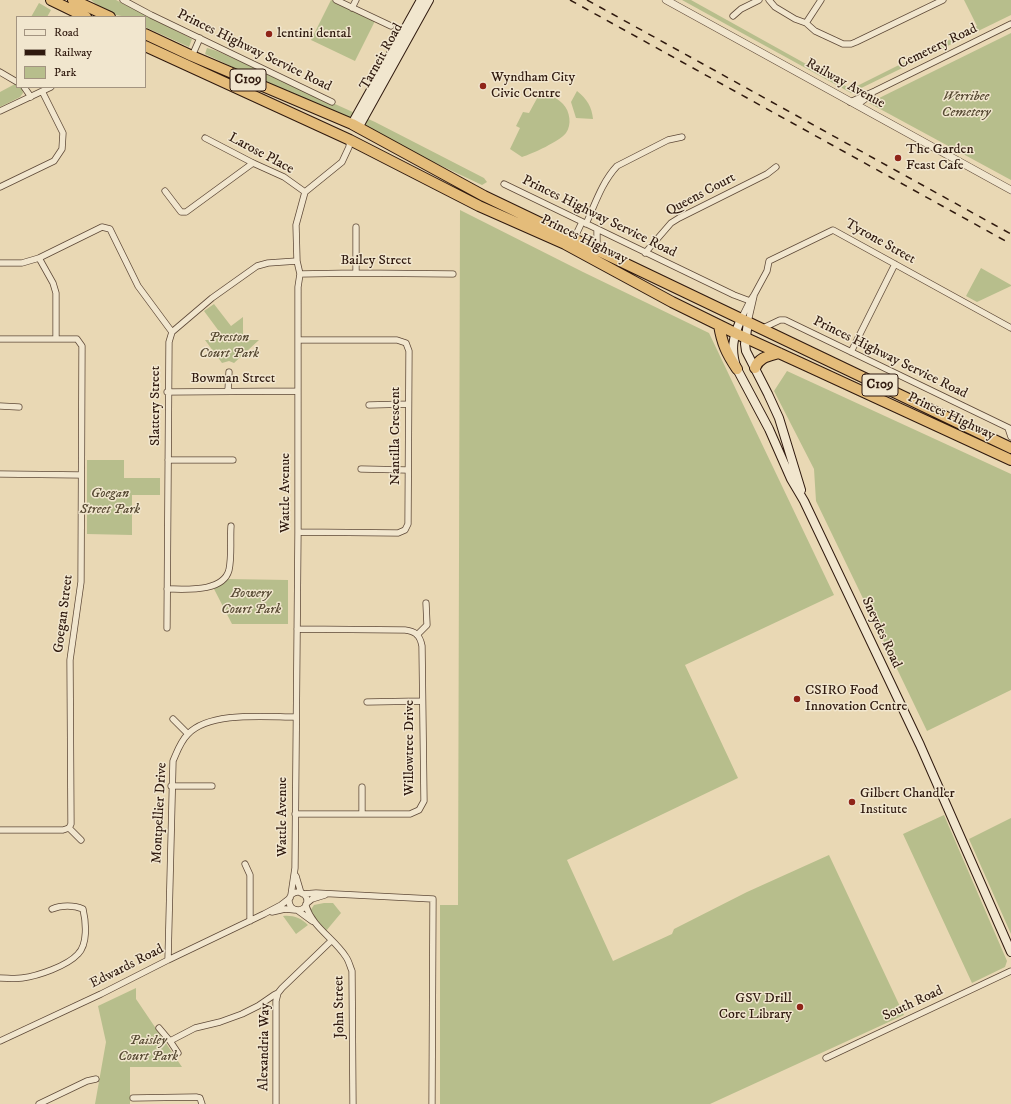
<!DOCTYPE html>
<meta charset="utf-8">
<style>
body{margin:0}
#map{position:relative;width:1011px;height:1104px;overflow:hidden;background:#e9d8b4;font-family:"IM FELL DW Pica",serif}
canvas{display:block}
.legend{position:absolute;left:16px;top:16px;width:130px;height:72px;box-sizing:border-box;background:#f1e6ce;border:1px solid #a39481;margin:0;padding:5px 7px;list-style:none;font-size:12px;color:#2f190e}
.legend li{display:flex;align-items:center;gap:8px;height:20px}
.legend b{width:20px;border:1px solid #a39481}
</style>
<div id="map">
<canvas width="1011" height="1104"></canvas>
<ul class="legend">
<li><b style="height:5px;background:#f1e6ce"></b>Road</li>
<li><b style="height:5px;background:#2f190e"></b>Railway</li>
<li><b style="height:11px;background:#b7be8c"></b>Park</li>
</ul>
</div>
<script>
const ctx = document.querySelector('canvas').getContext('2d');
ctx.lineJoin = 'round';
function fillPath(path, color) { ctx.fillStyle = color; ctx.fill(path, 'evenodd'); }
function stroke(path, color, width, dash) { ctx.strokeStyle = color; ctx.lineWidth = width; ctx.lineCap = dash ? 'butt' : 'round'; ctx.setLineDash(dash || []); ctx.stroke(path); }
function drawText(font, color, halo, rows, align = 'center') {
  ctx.font = font + ' "IM FELL DW Pica",serif'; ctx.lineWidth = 3; ctx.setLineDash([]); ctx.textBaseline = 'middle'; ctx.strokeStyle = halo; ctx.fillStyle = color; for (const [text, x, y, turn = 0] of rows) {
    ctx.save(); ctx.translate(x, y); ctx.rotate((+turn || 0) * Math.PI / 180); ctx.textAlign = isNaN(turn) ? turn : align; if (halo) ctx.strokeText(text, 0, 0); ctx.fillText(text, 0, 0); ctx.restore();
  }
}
const green = new Path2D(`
 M91,0H116L192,39L189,47L145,27V17C119,17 111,17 91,0Z
 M331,0L375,21L355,61L311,40Z
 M682,0H691L851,89L977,26L964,0H1011V15L851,93Z
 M39,3L51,10L47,17H31Z
 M1011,33V180L869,103Z
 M207,48L217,51L375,122L484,178L487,182L482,185L205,54Z
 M15,84L17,85V87L22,88L23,93L20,97L0,107V92Z
 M541,91C548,95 558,98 563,104C570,111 572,125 566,133C560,141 532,154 522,157L510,149L520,128L516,126L523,112L529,113Z
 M577,91C587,99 592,107 593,119L576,118L571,102Z
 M460,210L583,272L709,333L834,595L685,665L738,778L567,860L613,961L672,934L674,929L747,892L829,855L904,1015L710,1104H440V905H458Z
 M981,268L1011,285V286L977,302L966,296Z
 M214,304L231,326L243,317V340H259L234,363L229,361L222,363L205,340H213L221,334L204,311Z
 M787,371L1011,474V690L927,731L816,501L814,469L774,391Z
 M87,460H124V478H160V495H132V535L87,534Z
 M227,579L288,580V624H232L214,589Z
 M944,815L1007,961L1005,967L972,983L903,834Z
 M1011,818V934L969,839Z
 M324,903H333L341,913L326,931L313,917L310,911L314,905Z
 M283,916C293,915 301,918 308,925L296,934Z
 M136,988V999L182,1067H130V1104H95L106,1042L98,1006Z`);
const minor = new Path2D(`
 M123,0L151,15L332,102
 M336,0L391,26
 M769,0L775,7L795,19L806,23L815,31L843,44H851L856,42L943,0
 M352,8L356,0
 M733,16L741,9L759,0
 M806,23L821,0
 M192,56L200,38
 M0,72L17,82
 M24,87L31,97
 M850,102L875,91L1011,24
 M857,105L872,94
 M0,111L51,87
 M205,138L253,163L284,177L305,192
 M504,184L734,295L750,301
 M0,187L54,161L62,149L63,133L42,91
 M165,191L181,212H186L253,163
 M586,224C595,204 602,182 617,166L668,140L682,137
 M356,227V273
 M597,229V250
 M574,239L582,222
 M645,253L671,223L679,218L767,174L776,167
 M39,258L53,283L56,293V339
 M0,263H22L39,258L102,227L110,229L138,286L172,332
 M300,274L356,273L453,274
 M741,319L750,301L754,295L767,271L769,261L833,230L1011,328
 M748,322L754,296
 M761,329L780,320H785L1011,429
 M0,339H77L82,346L81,582L70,660L71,824L69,828L63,830H0
 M851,352L895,264
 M228,391L229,372
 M167,392L298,391
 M369,405L408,404
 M0,406L19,407
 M1008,428L1011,437
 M168,460H233
 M361,469L407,470
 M0,474L81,475
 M298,532L398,533L405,530L408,524L409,351L406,343L397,340H298
 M167,589C184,589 223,593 229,570C232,556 230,540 231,526
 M167,628L169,342L172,332L212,298L257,266L268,263L297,261
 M417,635L427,625L426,603
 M367,702L422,701
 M173,719L188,734
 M171,786H212
 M362,787V813
 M295,814H410L419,810L424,801L422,646C420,635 415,631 405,630L297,629
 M69,828L81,840
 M245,864L250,875V921
 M296,876L301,893
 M289 901a9 9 0 1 1 18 0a9 9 0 1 1-18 0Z
 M303,894L316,893L433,899L432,1104
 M291,895L295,868L298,532V287L300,274L297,261L296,225L305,192L342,162L349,147L350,140
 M306,904L312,899L325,895
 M306,906C313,928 334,938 346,957C349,961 350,967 352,971L353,1104
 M297,910L312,921
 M272,912L285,909L295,910
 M168,960L173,761C177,752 180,742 188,734C210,711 266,717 296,717
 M0,978C7,978 15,979 22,978C38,976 67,966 78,954C88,944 86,922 83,909C74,905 61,905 52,909
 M159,1028L170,1041L178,1053
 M0,1041L101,994L168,960L264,914L281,905L290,898
 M170,1041L195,1028L220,1022L242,1014L258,1006L274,995L278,993
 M826,1058L1011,971
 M133,1098L196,1097L200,1098L202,1104
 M39,1104L87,1081L96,1079
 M276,1104V1001L278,993L282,988L331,941`);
const tertiary = new Path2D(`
 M666,0L1011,190`);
const secondary = new Path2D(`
 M352,124L421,0
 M358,128L429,0
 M741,319C733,337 730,350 737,369L769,429L791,479L804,501L920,745L1011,952
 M748,322L745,344L746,351L768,394L779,418L801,490`);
const trunk = new Path2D(`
 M51,0L86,17
 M73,0L110,17
 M145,34L192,56L352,124L484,196L1011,448
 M145,46L350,140L479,206L565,244L672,302L735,333L805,365L1011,460
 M719,325C722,344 727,354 737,369
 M755,368C759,357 769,356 779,353`);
const rail = new Path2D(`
 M570,0L1011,244
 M587,0L1011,234`);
const markers = [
 [269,34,4,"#8f2418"],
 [483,86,4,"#8f2418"],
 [898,158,4,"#8f2418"],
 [797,699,4,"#8f2418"],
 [852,802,4,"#8f2418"],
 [800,1007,4,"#8f2418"]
];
const shields = [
 [248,80,36],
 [880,385,36]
];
const shieldNames = [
 ["C109",248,80],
 ["C109",880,385]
];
const poiNames = [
 ["lentini dental",277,34],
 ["Wyndham City",491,78],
 ["Civic Centre",491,94],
 ["The Garden",906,150],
 ["Feast Cafe",906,166],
 ["CSIRO Foođ",805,691],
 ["Innovation Centre",805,707],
 ["Gilbert Chandler",860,794],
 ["Institute",860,810],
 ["GSV Drill",792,999,"right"],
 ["Core Library",792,1015,"right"]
];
const streetNames = [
 ["Cemetery Road",938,47,-26],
 ["Princes Highway Service Road",254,51,26],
 ["Tarneit Road",382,57,-61],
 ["Railway Avenue",845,84,29],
 ["Larose Place",261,154,28],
 ["Queens Court",701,195,-28],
 ["Princes Highway Service Road",599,217,26],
 ["Princes Highway",584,240,26],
 ["Tyrone Street",880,242,29],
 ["Bailey Street",376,261],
 ["Princes Highway Service Road",890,358,26],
 ["Bowman Street",233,379],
 ["Slattery Street",156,406,-90],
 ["Princes Highway",951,417,25],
 ["Nantilla Crescent",396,436,-90],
 ["Wattle Avenue",286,493,-90],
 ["Goegan Street",64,614,-83],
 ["Sneydes Road",881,633,65],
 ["Willowtree Drive",410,748,-90],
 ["Montpellier Drive",160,813,-87],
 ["Wattle Avenue",283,817,-90],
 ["Edwards Road",127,967,-27],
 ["South Road",913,1004,-25],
 ["John Street",340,1007,-91],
 ["Alexandria Way",265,1047,-89]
];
const parkNames = [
 ["Werribee",966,97],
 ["Cemetery",966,113],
 ["Preston",229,338],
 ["Court Park",229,354],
 ["Goegan",110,494],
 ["Street Park",110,510],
 ["Bowery",251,594],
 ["Court Park",251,610],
 ["Paisley",148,1041],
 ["Court Park",148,1057]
];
fillPath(green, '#b7be8c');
stroke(minor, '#5e4938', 7);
stroke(tertiary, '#5e4938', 8);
stroke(secondary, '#2f190e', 10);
stroke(trunk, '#2f190e', 12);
stroke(minor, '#f1e6ce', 5.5);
stroke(tertiary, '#f1e6ce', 7);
stroke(secondary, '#f1e6ce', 8);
stroke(trunk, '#e4bc7a', 10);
stroke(rail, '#2f190e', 1.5, [7, 7]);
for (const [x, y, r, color] of markers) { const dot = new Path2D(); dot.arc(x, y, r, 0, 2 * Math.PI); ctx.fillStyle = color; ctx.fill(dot); stroke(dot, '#f1e6ce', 1.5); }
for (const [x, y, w] of shields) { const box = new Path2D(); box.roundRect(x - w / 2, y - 11, w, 22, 3); ctx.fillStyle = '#f1e6ce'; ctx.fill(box); stroke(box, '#2f190e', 1); }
drawText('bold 13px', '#2f190e', null, shieldNames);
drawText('14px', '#2f190e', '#f1e6ce', poiNames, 'left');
drawText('14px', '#2f190e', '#f1e6ce', streetNames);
drawText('italic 14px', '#584b34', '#f1e6ce', parkNames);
</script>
